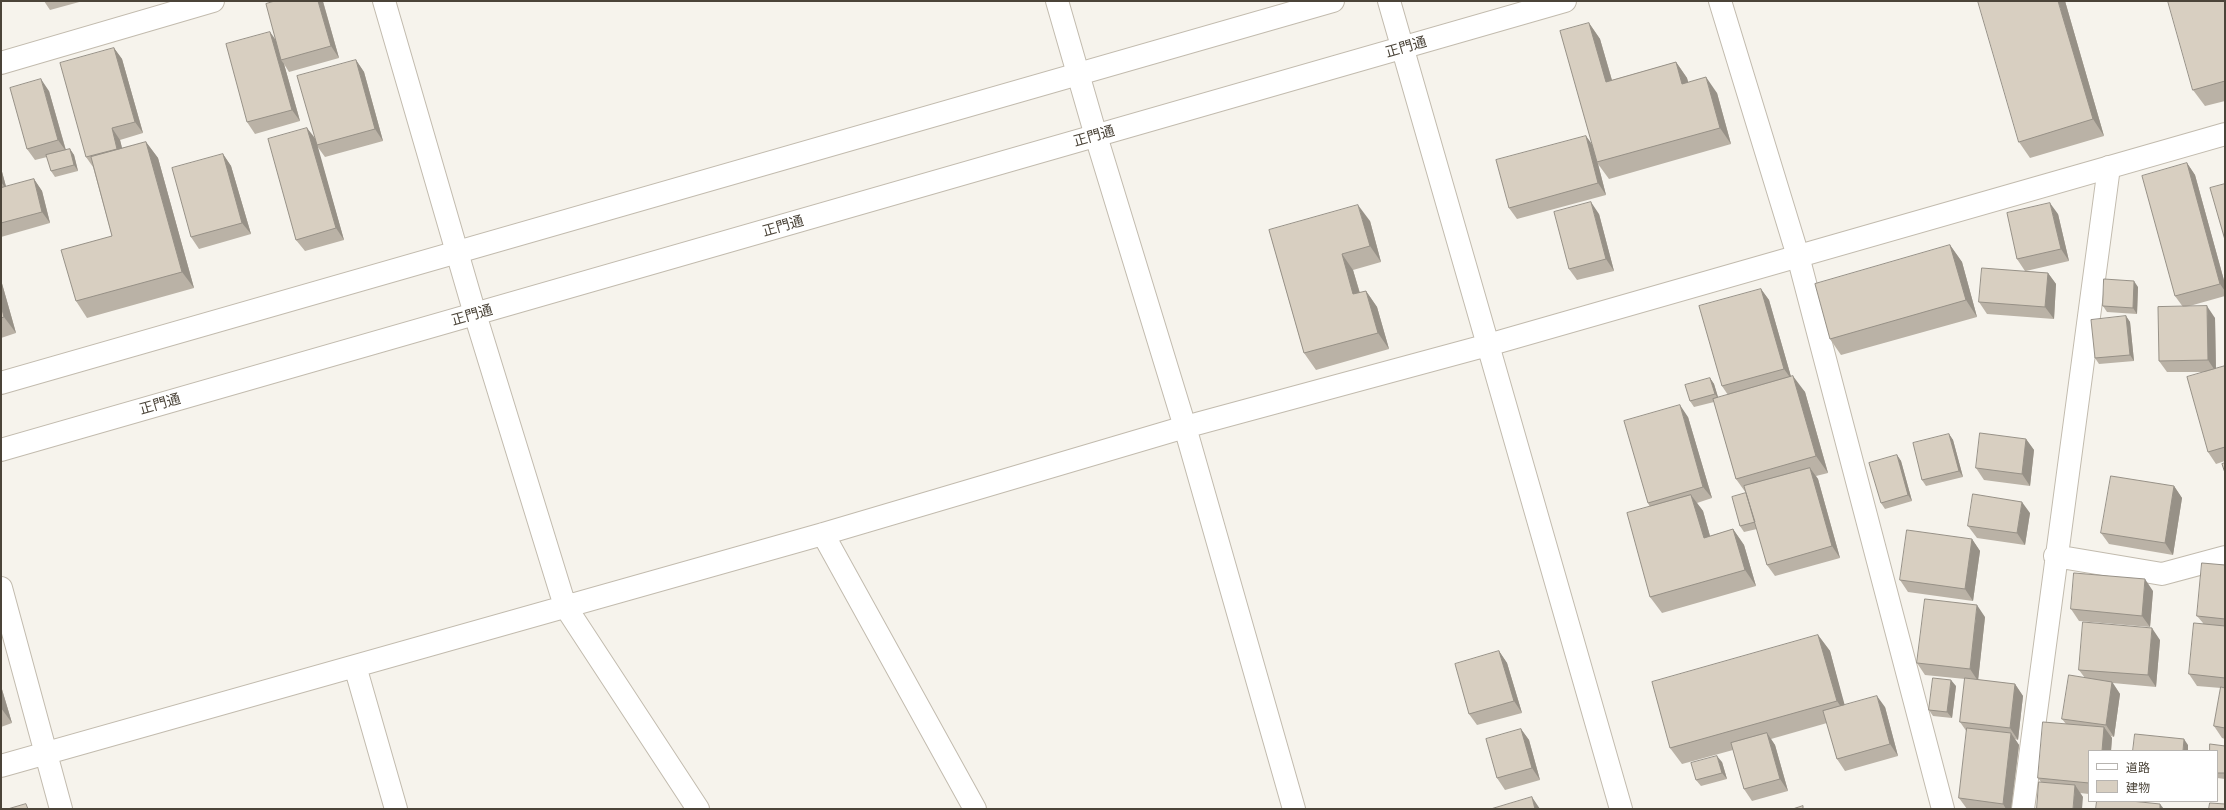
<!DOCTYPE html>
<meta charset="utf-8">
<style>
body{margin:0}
#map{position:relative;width:2226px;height:810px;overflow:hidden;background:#f6f3ec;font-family:Lato,"Noto Sans JP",sans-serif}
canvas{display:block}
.frame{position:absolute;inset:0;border:2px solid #4b4439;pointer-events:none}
.legend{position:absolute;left:2088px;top:750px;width:130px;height:52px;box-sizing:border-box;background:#fff;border:1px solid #b7b4b0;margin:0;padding:5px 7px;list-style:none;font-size:12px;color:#4b4439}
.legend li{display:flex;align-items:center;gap:8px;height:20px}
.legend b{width:20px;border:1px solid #b7b4b0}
</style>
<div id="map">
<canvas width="2226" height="810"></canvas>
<div class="frame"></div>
<ul class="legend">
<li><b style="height:5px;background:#fff"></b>道路</li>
<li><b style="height:11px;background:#d8cfc1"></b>建物</li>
</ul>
</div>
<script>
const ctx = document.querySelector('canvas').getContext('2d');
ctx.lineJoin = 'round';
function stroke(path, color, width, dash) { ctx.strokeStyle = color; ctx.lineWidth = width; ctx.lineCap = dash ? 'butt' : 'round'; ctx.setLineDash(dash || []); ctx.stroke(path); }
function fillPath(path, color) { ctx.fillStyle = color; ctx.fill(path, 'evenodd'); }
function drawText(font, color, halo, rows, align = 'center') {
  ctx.font = font + ' Lato,"Noto Sans JP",sans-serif'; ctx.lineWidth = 4; ctx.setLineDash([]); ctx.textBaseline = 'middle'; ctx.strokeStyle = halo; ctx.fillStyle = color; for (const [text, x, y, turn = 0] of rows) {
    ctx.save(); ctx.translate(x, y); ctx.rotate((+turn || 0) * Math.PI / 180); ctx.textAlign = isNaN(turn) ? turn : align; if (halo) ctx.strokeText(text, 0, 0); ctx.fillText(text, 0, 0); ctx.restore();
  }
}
const minor = new Path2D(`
 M384,1L475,314L565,606L698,809
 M1057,1L1096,136L1185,427L1294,809
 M1720,1L1798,256L1943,809
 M1,63L213,1
 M823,534L975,809
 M2055,556L2162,574L2225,557
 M1,588L61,809
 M355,666L396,809
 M1,766L823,534L1185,427L1488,345L1621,809
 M2023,809L2109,167`);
const tertiary = new Path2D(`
 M1389,1L1488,345L2225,134
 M1,383L1333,1
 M1,450L1565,1`);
const wall = new Path2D(`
 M44,1H83L50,10Z
 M275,1H323L339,58L289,72L284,64L300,121L255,134L247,122L270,32L276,40Z
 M2065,1L2104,136L2030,158L2019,142Z
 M2225,1V101L2205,106L2193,90Z
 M1589,23L1600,39L1612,80L1676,62L1687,78L1688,82L1717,93L1731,144L1609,179L1598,164L1606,195L1517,219L1509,208L1586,136L1592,145Z
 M114,48L122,59L143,133L120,140L122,148L146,142L158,158L194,288L87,318L76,301L112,236L93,167L86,157Z
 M356,60L364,72L383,141L325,157L317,146L344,240L305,251L296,240L307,128L315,138Z
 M49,91L66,150L70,149L74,155L78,171L55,177L51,171L47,157L35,160L27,149Z
 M223,154L231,166L251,234L199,249L191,237Z
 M2187,163L2195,175L2225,284V296L2186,307L2215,318L2216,369L2225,366V461L2216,464L2208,452L2205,372H2167L2159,361L2183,307L2175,296Z
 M1,168L6,187L34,179L42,191L50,223L1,237Z
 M1599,214L1614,271L1577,280L1569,269Z
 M2058,214L2069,261L2026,271L2048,273L2056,284L2054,319L1987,314L1979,302L2025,271L2017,259Z
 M1370,221L1381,262L1353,270L1360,293L1366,291L1377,307L1389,349L1316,370L1304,353L1269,230Z
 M1950,245L1962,262L1977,317L1841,355L1830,339Z
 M1,280L16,333L1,338Z
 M2138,287L2137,314L2107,312L2103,306Z
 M1761,289L1769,300L1791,377L1805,392L1828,473L1816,476L1818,479L1840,558L1775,576L1767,565L1757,529L1744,532L1740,526L1746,493L1736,479L1714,402L1694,407L1690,401L1710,378L1714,384L1718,398L1728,395L1722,386Z
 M2126,316L2130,322L2134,361L2099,364L2095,358Z
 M1688,417L1712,498L1697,503L1703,511L1710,536L1733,529L1744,545L1756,586L1662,613L1650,597V507L1648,503Z
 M1949,434L1953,440L1963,477L1926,486L1922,480Z
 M2026,439L2034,450L2030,486L1984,480L1976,468Z
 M1897,455L1901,461L1912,501L1885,509L1881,503Z
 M2174,486L2182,498L2173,555L2109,544L2101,533Z
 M2030,513L2025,545L1977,538L1968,526Z
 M1972,539L1980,551L1973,601L1908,592L1900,580Z
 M2225,565V739L2222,738L2214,726L2221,688L2197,686L2189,674L2203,623L2197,616Z
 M2153,591L2150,627L2079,621L2071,609Z
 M1985,617L1978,680L2015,684L2023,696L2018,740L2015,739L2019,745L2011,809H1967L1959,798L1967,732L1960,722L1965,679L1925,675L1917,663Z
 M1818,635L1830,651L1844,705L1885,707L1898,756L1845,771L1837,759L1827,723L1771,739L1775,745L1788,791L1752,801L1744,789L1733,750L1682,764L1670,748Z
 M2160,640L2156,687L2113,683L2120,694L2114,737L2111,736L2112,738L2111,751H2089V794L2080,793L2083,797L2041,782L2038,778L2066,724L2062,719L2085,678L2079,670Z
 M1499,651L1507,663L1522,713L1477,725L1469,714Z
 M1,686L12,723L1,727Z
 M1956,686L1952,718L1933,716L1929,710Z
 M1521,729L1529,740L1540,780L1505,790L1497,778Z
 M2225,746V779L2217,778V751Z
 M1722,762L1727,779L1701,786L1696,780Z`);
const shadedWall = new Path2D(`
 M318,1L323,2L339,58L331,46Z
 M2058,1H2065L2104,136L2093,119Z
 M1589,23L1600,39L1617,98L1606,82Z
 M270,32L278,44L281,60L284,64L300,121L292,110Z
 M114,48L122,59L143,133L135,122Z
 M356,60L364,72L383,141L375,129Z
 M1676,62L1687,78L1693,100L1682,84Z
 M1706,77L1717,93L1731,144L1720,128Z
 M41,79L49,91L66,151L58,140Z
 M112,128L120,140L125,160L117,149Z
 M307,128L316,140L344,240L336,228Z
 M1586,136L1594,147L1597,162L1598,164L1606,195L1598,183Z
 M146,142L158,158L194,288L182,272Z
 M70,149L74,155L78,171L74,165Z
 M223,154L231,166L251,234L242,223Z
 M2187,163L2195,175L2225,284V291L2220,284Z
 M1,168L7,190L1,182Z
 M34,179L42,191L50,223L42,212Z
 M1591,202L1599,214L1614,271L1606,259Z
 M2050,203L2058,214L2069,261L2061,249Z
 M1358,205L1370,221L1381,262L1370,246Z
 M1950,245L1962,262L1977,317L1966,300Z
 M1342,254L1353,270L1365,311L1353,294Z
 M2048,273L2056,284L2054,319L2045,307Z
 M1,280L16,333L4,317L1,305Z
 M2134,281L2138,287L2137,314L2133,308Z
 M1761,289L1769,300L1792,380L1784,369Z
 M1366,291L1377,307L1389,349L1378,333Z
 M2207,306L2215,318L2216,372L2208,360Z
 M2126,316L2130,322L2134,361L2130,355Z
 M1793,376L1805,392L1828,473L1816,456Z
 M1710,378L1714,384L1719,400L1715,394Z
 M1680,405L1688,417L1712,498L1703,487Z
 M1949,434L1953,440L1963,477L1959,471Z
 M2026,439L2034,450L2030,486L2022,474Z
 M1897,455L1901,461L1912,501L1908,495Z
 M1810,468L1818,479L1840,558L1832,546Z
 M2174,486L2182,498L2173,555L2165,543Z
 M1691,495L1703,511L1715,554L1704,538Z
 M2022,502L2030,513L2025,545L2017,533Z
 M1733,529L1744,545L1756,586L1745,570Z
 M1972,539L1980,551L1973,601L1965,589Z
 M2145,579L2153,591L2150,627L2142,616Z
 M1977,605L1985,617L1978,681L1970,669Z
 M2152,628L2160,640L2156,687L2148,675Z
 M1818,635L1830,651L1848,717L1837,701Z
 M1499,651L1507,663L1522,713L1514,701Z
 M1951,680L1956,686L1952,718L1947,712Z
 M2112,682L2120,694L2114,737L2106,725Z
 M2015,684L2023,696L2018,740L2010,728Z
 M1,686L12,723L1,708Z
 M1877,696L1885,707L1898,756L1890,744Z
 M2104,727L2112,738L2111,751H2102Z
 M1521,729L1529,740L1540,780L1532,768Z
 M1767,733L1775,745L1788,791L1780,779Z
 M2011,733L2019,745L2011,809H2006L2003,804Z
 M2184,739L2188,745V751H2183Z
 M1717,756L1722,762L1727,779L1722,773Z
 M2075,785L2083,797L2082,809H2073Z
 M1532,797L1540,809H1535Z
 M2160,804L2164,809H2160Z`);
const building = new Path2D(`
 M275,1H318L331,46L281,60L266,4Z
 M1978,1H2058L2093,119L2019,142Z
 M2168,1H2225V81L2193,90Z
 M1589,23L1606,82L1676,62L1682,84L1706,77L1720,128L1597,162L1560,31Z
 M270,32L292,110L247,122L226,44Z
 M114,48L135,122L112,128L117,149L86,157L60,63Z
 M356,60L375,129L317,145L297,76Z
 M41,79L58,140L27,149L10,88Z
 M307,128L336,228L296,240L268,139Z
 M1586,136L1598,183L1509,208L1496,160Z
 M146,142L182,272L76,301L61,250L112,236L91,157Z
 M70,149L74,165L51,171L46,155Z
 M223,154L242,223L191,237L172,168Z
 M2187,163L2220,284L2175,296L2142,176Z
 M34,179L42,212L1,223V188Z
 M2225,184V240L2210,188Z
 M1591,202L1606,259L1569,269L1554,212Z
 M2050,203L2061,249L2017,259L2007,213Z
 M1358,205L1370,246L1342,254L1353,294L1366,291L1378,333L1304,353L1269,230Z
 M1950,245L1966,300L1830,339L1815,284Z
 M1982,268L2048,273L2045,307L1979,302Z
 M2104,279L2134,281L2133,308L2103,306Z
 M1761,289L1784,369L1722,386L1699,306Z
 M1,305L4,317L1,318Z
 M2207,306L2208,360L2159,361L2158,307Z
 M2126,316L2130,355L2095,358L2091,320Z
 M2225,366V447L2208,452L2187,377Z
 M1793,376L1816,456L1736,479L1713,399Z
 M1710,378L1715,394L1690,401L1685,385Z
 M1680,405L1703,487L1648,503L1624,421Z
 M1980,433L2026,439L2022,474L1976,468Z
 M1949,434L1959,471L1922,480L1913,443Z
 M1897,455L1908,495L1881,503L1869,463Z
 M2225,463V473L2222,464Z
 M1810,468L1832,546L1767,565L1744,486Z
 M2111,476L2174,486L2165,543L2101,533Z
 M1746,493L1755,522L1740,526L1732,497Z
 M1973,494L2022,502L2017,533L1968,526Z
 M1691,495L1704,538L1733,529L1745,570L1650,597L1627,513Z
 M1907,530L1972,539L1965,589L1900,580Z
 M2202,563L2225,565V619L2197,616Z
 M2074,573L2145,579L2142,616L2071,609Z
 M1925,599L1977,605L1970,669L1917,663Z
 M2083,622L2152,628L2148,675L2079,670Z
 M2194,623L2225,626V678L2189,674Z
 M1818,635L1837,701L1670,748L1652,682Z
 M1499,651L1514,701L1469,714L1455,664Z
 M2069,675L2112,682L2106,725L2062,719Z
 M1933,678L1951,680L1947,712L1929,710Z
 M1965,678L2015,684L2010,728L1960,722Z
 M2221,687L2225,688V728L2214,726Z
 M1877,696L1890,744L1837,759L1823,711Z
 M2043,722L2104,727L2102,751H2089V783L2038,778Z
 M1967,728L2011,733L2003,804L1959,798Z
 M1521,729L1532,768L1497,778L1486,739Z
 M1767,733L1780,779L1744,789L1731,743Z
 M2135,734L2184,739L2183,751H2133Z
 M2210,744L2225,746V773H2217V751H2210Z
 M1717,756L1722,773L1696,780L1691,763Z
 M2039,782L2075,785L2073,809H2037Z
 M1532,797L1535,809H1491Z
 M2097,801H2131L2160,804V809H2096Z
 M2210,803L2225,804V809H2209Z
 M26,804L28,809H8Z
 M1803,806V809H1793Z`);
const streetNames = [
 ["正門通",1406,47,-16],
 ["正門通",1094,136,-16],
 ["正門通",783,226,-16],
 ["正門通",472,315,-16],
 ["正門通",160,404,-16]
];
stroke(minor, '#c2bbae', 24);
stroke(tertiary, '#c2bbae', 24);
stroke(minor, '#fff', 22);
stroke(tertiary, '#fff', 22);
fillPath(wall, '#bab2a6');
fillPath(shadedWall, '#979187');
fillPath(building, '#d8cfc1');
stroke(building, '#979187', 1);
drawText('14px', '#4b4439', '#fff', streetNames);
</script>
